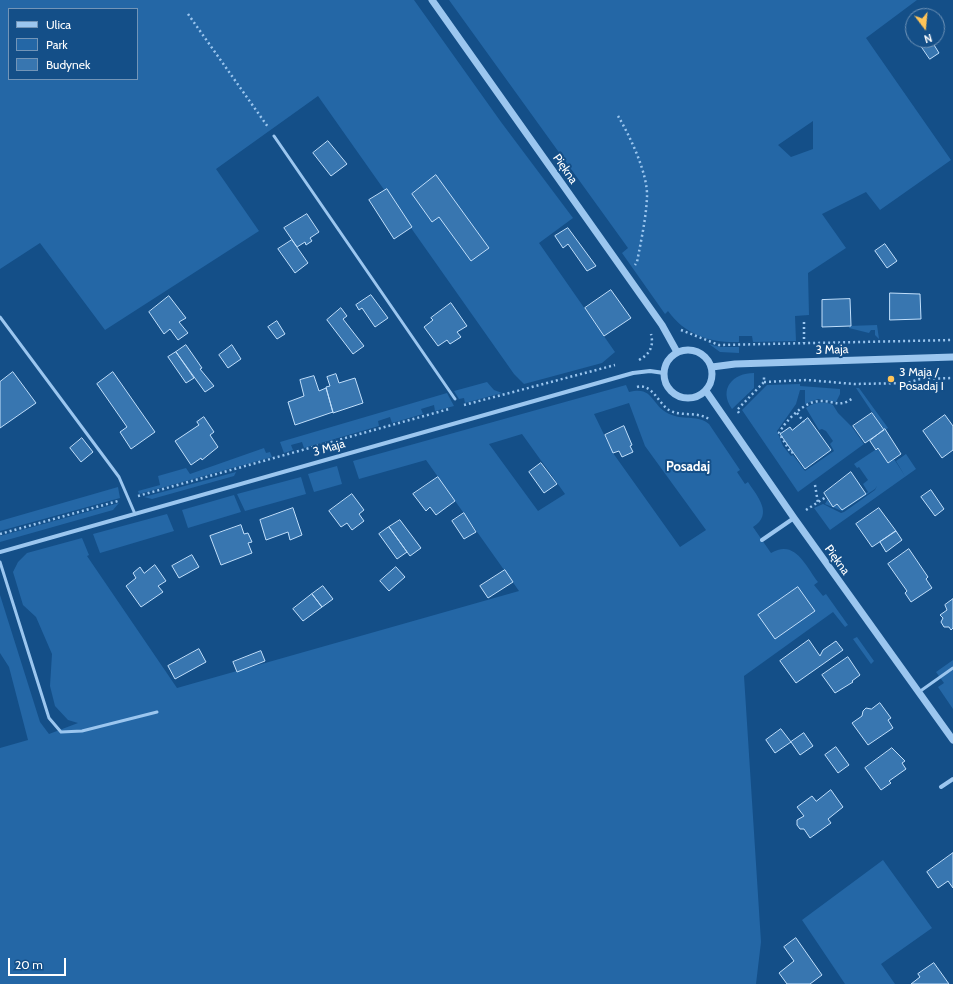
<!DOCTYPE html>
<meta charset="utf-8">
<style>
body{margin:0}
#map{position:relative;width:953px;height:984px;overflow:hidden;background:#144f88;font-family:Cabin,sans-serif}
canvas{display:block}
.legend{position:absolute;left:8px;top:8px;width:130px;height:72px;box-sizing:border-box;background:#144f88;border:1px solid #7295b8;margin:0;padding:5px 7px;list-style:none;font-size:12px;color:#fff}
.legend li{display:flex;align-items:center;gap:8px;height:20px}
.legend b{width:20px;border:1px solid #7295b8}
.north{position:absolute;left:905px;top:8px;width:40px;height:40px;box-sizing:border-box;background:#144f88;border:1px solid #7295b8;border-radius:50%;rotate:164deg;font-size:11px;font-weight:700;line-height:16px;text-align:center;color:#fff}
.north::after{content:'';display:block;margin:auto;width:14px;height:18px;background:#ffc458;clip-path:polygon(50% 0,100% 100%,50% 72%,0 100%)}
.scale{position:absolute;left:8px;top:958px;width:58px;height:18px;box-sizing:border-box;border:2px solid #fff;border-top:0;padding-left:5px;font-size:12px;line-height:14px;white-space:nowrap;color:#fff;-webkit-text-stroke:3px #144f88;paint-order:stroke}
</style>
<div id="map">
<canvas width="953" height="984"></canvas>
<ul class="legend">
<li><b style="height:5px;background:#9bc6ef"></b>Ulica</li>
<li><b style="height:11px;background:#2467a6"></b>Park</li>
<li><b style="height:11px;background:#3876b0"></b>Budynek</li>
</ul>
<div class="north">N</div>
<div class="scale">20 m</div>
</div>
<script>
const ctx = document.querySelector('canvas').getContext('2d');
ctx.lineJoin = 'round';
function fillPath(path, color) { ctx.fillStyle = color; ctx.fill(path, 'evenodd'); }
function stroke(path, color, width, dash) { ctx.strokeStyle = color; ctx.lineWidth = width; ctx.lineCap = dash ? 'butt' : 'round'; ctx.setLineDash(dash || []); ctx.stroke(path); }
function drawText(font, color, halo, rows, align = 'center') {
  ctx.font = font + ' Cabin,sans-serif'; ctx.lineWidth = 4; ctx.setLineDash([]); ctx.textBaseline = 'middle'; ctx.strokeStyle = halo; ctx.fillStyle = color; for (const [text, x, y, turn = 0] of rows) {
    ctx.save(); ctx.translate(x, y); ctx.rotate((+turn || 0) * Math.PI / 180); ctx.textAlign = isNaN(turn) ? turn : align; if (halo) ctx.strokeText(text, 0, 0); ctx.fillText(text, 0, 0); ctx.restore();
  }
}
const green = new Path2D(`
 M0,0H414L501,122L573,218L539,243L615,352L602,363L524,384L514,374L318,96L216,169L259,231L105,330L40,243L0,269ZM9,9H137V79H9Z
 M449,0H917L866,38L951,160L880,210L866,192L822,214L846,248L808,273L809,315L795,316L796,341L753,342L752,336H739V342C711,343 685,335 668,311L665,314L622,253L628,248ZM813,121V149L791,157L778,145Z
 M877,325L879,339L875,335V330H871L869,333L849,328V326Z
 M709,344L720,347H739V353L720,352Z
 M754,373V388L732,409C718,389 733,373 754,373Z
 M487,382L494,390L502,393L465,403L464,398L459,399L454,391Z
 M800,384V386L840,389V394L836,402L818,399L805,404V390H800L796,404L777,431L783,446L791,456L793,455L805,471L834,451L830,444L833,441L826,431L822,429L819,430L806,408C814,402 824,401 833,405L838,413L852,427L864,444L798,492L742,410L767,385Z
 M626,385L629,392C655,385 650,407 672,415C684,420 699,415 709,424L740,470L737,472L745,484L748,482C757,496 774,514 753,527L771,553C795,539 805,565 818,582L814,585L823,596L826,594L848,625L845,627L833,612L744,676L761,942L756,984H0V748L28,740L9,667L0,653V595L40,722L49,734L78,723L68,720L55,706L50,686L52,654L36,617L23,605L13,572L18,562L27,553L82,538L89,555L87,556L177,688L519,591L426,460L359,479L353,461ZM629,403L645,446L706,530L680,547L613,453L594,414ZM522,434L565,494L538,511L489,444Z
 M856,388H859L888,428L865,443L884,430Z
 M447,393L454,406L435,411L434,405L421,409L423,414L392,423L390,417L378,421L379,426L304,448L302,442L291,445L293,450L284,453L280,442Z
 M264,448L266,453L270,452L272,457L139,494L138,491L160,485L158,476L186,468L190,474Z
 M878,448L888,463L894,459L905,476L896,461L906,454L916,469L830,530L814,508L823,504L841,513L844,512L875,490L877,486L875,489L842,511L825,504L828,499L833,507L837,504L842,510L868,492L863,484L868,480L859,467L857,468L854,464Z
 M337,466L342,484L314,492L308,474Z
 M236,472L234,476L152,499L144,497Z
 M301,477L306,494L245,511L237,494Z
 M118,487L120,498L0,531V521Z
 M234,495L241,512L188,528L182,510Z
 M119,503L113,510L0,542V536Z
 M167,514L174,531L100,553L93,534Z
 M857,637L874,661L871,664L853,639Z
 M953,660V709L938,687L944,683L936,672Z
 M883,860L932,928L881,964L895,984H845L802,920Z`);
const building = new Path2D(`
 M917,40H931L939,53L930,59Z
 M328,141L347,164L331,176L313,153Z
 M436,175L489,248L471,261L439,217L432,222L412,194Z
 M387,189L412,227L394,239L369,200Z
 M307,214L319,232L310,238L312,241L306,245L305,242L297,247L284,228Z
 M568,228L596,266L587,271L568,244L563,248L555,236Z
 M292,240L308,263L295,273L278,249Z
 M885,244L897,261L887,268L875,251Z
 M611,290L631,318L604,336L585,308Z
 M890,293L920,294L921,319L890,320Z
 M371,295L388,318L375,327L362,308L359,310L356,305Z
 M169,296L186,318L179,322L188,333L178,340L170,329L164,334L149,312Z
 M850,299L851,326L822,327V300Z
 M451,303L467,326L457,332L461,337L450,344L447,340L438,346L424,327L433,320L431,318Z
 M341,308L347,316L343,319L364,346L353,354L327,320Z
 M277,321L285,334L277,339L268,327Z
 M186,345L202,368L200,369L214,386L205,392L176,352Z
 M232,345L241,359L228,368L219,355Z
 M176,352L194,378L186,383L168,357Z
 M13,372L36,403L0,428V382Z
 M113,372L155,432L131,449L120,432L127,427L97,384Z
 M336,374L339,383L355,378L363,403L333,413L326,387L330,386L327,377Z
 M314,376L319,391L326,388L333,412L295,425L288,402L304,396L300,380Z
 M872,413L884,430L865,443L853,426Z
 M945,415L953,426V450L942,458L923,431Z
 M204,417L214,432L210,435L218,447L202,460L201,458L191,465L175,441L199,425L197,422Z
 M808,418L831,450L805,469L780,434L790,427L792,430Z
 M624,426L632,445L630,446L633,452L622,457L619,451L613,453L605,435Z
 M885,429L901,454L888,463L878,448L876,450L870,441Z
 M82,438L93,452L81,462L70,448Z
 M541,463L557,484L544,493L529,472Z
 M851,472L866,494L842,510L837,504L833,507L824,493Z
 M438,477L455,501L436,515L430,507L426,511L413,494Z
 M931,490L944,509L935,516L921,497Z
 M352,494L364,510L359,514L364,521L352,530L347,523L341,527L329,511Z
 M293,508L302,535L290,540L288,532L266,540L260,520Z
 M879,508L896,531L872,547L856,524Z
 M464,513L476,532L464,539L452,521Z
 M400,520L421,548L410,556L389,527Z
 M241,525L244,534L248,533L252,542L248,543L252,553L221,565L210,536Z
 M389,527L407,552L397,559L379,534Z
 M896,531L902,540L886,552L880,542Z
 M909,549L928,577L926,579L932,588L911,602L905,593L907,591L888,564Z
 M192,555L199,567L179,578L172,566Z
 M155,565L166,581L158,586L163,592L141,607L126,586L136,578L133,573L140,567L144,573Z
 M396,567L405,577L389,591L380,581Z
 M505,570L513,582L488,598L480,586Z
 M323,586L333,599L322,607L312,594Z
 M798,587L815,611L775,639L758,615Z
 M312,594L322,607L303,621L293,609Z
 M953,599V628L951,630L949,627H944L941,622L943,618L940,615L947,610L945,605Z
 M809,640L820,656L823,650L836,641L843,650L796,683L780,661Z
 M199,649L206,662L175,679L168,666Z
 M261,651L265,661L237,672L233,662Z
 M848,657L860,675L852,681L853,682L835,693L822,675Z
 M880,703L891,718L888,720L893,728L868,745L852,723L862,716L863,711L866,708L871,709Z
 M781,729L791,742L775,753L766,740Z
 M804,733L813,746L800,755L791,742Z
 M836,747L849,765L838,773L825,755Z
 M892,748L905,761L902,763L906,769L889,781L891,783L881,790L865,768Z
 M831,790L843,807L828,819L831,823L810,838L804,829H800L797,825V820L804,816L797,807L812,796L816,801Z
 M953,853V888L948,881L938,888L927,872Z
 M796,938L822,975L810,984H787L779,973L794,961L784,947Z
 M934,963L949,984H911L920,977L918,974Z`);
const path = new Path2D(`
 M188,14L268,127
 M618,116C630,136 648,174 647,197C646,219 641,241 637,262L635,265
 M804,322V343
 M681,330L719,345L953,340
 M639,360C650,354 654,346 651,334
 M764,382L807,380L854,384L907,383L920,379L953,378
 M637,387C652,383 658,403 669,410C681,417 696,411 709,419
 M464,405L615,365
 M739,413L737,410L764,382V375
 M797,413L804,422
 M793,452L791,453L779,433C786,420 805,401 820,401C836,401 839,408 853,398
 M815,485L818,503
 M138,496L449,409
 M806,510L826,497
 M0,534L118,501`);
const service = new Path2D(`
 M274,136L455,399
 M0,317L119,477L135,514
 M0,562L49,718L61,732L82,731L157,712
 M919,692L953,668`);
const minor = new Path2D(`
 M762,540L794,518
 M0,552L633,373L650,371L664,373
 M941,787L953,779`);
const tertiary = new Path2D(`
 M432,0L662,325L677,352
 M664 374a24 24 0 1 1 48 0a24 24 0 1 1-48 0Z
 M712,367L735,364L953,357
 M706,391L794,518L953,740`);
const markers = [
 [891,379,4,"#ffc458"]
];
const streetNames = [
 ["Piękna",565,169,55],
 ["3 Maja",832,350,-2],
 ["3 Maja",329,448,-16],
 ["Piękna",837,560,54]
];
const poiNames = [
 ["3 Maja /",899,372],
 ["Posadaj I",899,386]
];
const neighbourhoodNames = [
 ["Posadaj",688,467]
];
fillPath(green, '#2467a6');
fillPath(building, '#3876b0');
stroke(building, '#c1dffb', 1);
stroke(path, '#9bc6ef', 2.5, [2, 3]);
stroke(service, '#9bc6ef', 3);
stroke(minor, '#9bc6ef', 4);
stroke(tertiary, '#9bc6ef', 7);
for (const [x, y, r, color] of markers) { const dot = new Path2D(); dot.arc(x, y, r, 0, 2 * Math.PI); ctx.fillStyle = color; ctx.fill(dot); stroke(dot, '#144f88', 1.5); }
drawText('12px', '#fff', '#144f88', streetNames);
drawText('12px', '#fff', '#144f88', poiNames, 'left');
drawText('bold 13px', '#fff', '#144f88', neighbourhoodNames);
</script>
